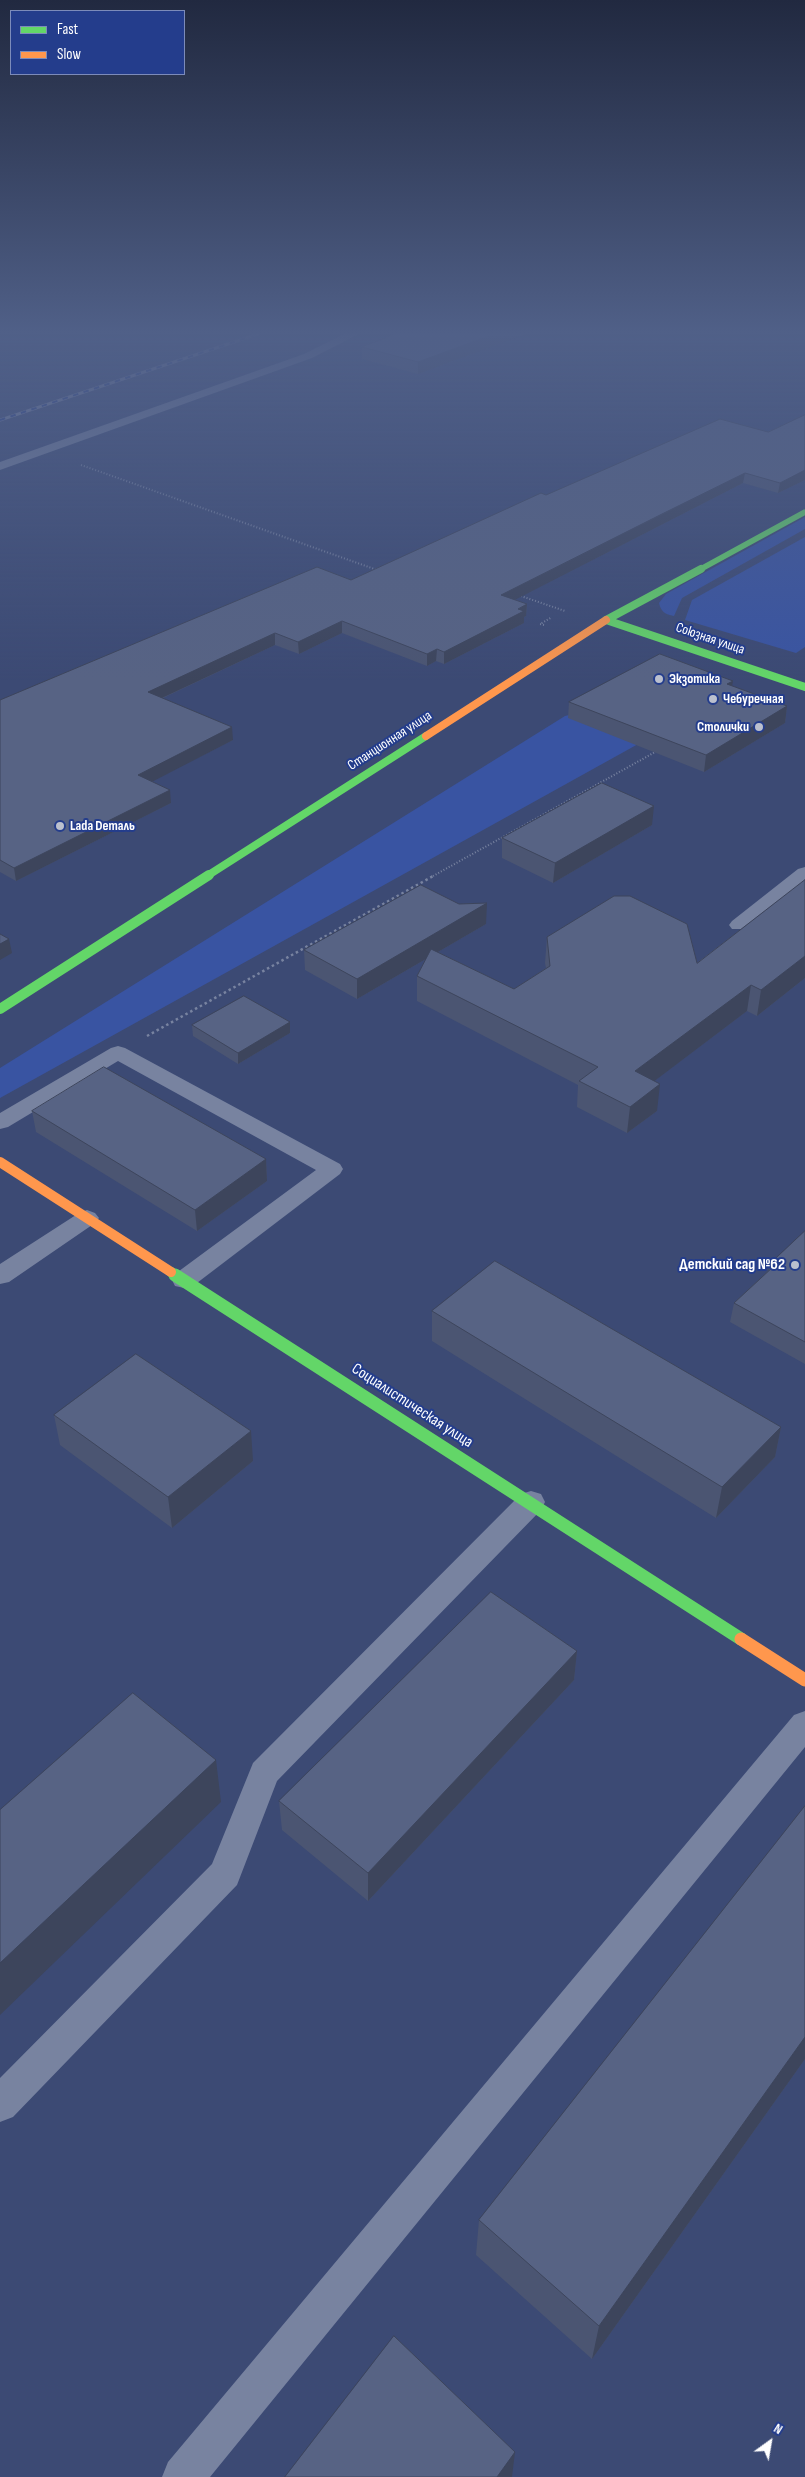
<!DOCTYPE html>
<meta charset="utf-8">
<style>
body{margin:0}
#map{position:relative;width:805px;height:2477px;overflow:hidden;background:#3c4a74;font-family:"Sofia Sans Condensed",sans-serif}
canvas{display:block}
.legend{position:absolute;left:10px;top:10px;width:175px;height:65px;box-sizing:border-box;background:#243d8c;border:1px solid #7c8bba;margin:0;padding:6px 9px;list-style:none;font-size:15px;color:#fff}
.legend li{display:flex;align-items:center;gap:10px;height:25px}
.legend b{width:25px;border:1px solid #7c8bba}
.north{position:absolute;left:745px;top:2417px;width:50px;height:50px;-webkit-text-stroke:4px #243d8c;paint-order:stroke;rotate:32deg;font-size:14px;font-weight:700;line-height:20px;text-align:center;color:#fff}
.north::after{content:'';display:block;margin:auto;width:18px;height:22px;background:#fff;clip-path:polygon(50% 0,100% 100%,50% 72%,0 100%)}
</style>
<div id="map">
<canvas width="805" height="2477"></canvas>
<ul class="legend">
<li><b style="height:6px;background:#63d668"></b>Fast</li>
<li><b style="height:6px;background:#ff974d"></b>Slow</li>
</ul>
<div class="north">N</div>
</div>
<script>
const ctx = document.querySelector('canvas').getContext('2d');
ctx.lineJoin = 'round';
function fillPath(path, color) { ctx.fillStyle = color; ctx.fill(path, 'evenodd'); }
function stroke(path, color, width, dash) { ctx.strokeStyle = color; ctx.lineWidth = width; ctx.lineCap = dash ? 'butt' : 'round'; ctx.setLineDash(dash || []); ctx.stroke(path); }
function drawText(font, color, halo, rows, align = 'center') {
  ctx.font = font + ' "Sofia Sans Condensed",sans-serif'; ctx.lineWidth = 4; ctx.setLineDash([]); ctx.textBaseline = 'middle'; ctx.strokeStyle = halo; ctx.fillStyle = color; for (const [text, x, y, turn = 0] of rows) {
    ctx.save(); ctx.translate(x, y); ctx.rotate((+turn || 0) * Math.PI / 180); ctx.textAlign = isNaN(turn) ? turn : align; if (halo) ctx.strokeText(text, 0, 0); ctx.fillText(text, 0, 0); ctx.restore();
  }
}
const green = new Path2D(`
 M805,517V529L682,598L674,616C665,614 661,612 659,603L666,594Z
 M805,537V647L796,653L685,620L692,600Z
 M629,700L676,723L0,1098V1068L565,716Z`);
const pathFar1 = new Path2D(`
 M81,465L377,570
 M518,595L565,611
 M544,625L540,624L552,617
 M433,876L657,751`);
const path = new Path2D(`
 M147,1036L435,875`);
const lane = new Path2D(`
 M344,334H359L312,358L0,470V462L304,354Z
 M805,867V882L746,929H732L729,925L732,921L798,869Z
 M118,1046L125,1048L340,1164L343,1169L340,1174L193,1286L184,1288L175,1286L172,1280L175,1274L316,1170L118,1061L8,1127L0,1129V1113L111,1048Z
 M87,1210L95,1213L99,1218L95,1223L9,1282L0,1284V1264L79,1213Z
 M531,1491L541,1494L545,1502L541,1510L277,1781L237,1885L13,2117L0,2122V2078L212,1864L253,1763L521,1494Z
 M805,1711V1747L210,2477H162L168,2462L794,1715Z`);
const fastFar3 = new Path2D(`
 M699,570L805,512`);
const fastFar2 = new Path2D(`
 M606,620L701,569
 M606,620L805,687
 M207,876L426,736`);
const fastFar1 = new Path2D(`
 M0,1009L209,875
 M171,1272L177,1276`);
const fast = new Path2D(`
 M175,1275L741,1639`);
const slowFar2 = new Path2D(`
 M426,736L606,620`);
const slowFar1 = new Path2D(`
 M0,1162L171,1272`);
const slow = new Path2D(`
 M741,1639L805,1680`);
const rail = new Path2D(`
 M0,420L258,334`);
const wall = new Path2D(`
 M397,334H525L418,374L362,359V347Z
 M805,415V480L778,493L743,483L661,525L514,600L527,604L526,616L524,617V623L444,664L436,661L427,666L342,633L299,654L275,645L163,698L233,740L152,781L171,803L16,881L0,872V700L351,580L546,495L768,432Z
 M732,686L787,706L785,723L704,772L568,718L569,702Z
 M652,825L553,883L502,858V838Z
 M805,880V978L757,1016L747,1011L654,1081L657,1111L627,1133L577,1107L578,1085L417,1001V976L426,959L357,999L305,970L304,950L486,924L438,952L514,989L546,968L545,963L547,937L697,963Z
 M290,1022V1033L238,1064L193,1036L192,1025Z
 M32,1111L266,1159L267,1181L197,1231L36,1132Z
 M805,1231V1364L730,1322L734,1303L769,1270L770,1264Z
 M432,1311L781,1427L775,1457L716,1518L432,1341Z
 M54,1415L253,1461L172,1528L60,1445Z
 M577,1651L574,1680L368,1901L282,1830L279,1801Z
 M805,1806V2059L592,2359L476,2255L479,2220Z`);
const shadedWall = new Path2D(`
 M494,334H525L418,374V362Z
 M805,470V480L778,493L780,483Z
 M745,473L743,483L501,607V595Z
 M527,604L526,616L524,617V623L444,664V652Z
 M342,621V633L299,654L298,642Z
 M275,633V645L149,704L148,692Z
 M437,649L436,661L427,666V654Z
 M733,681L730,697L727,684Z
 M787,706L785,723L704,772L706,755Z
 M232,727L233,740L140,788L138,775Z
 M170,790L171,803L16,881L14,868Z
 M654,806L652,825L553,883L555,863Z
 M487,903L486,924L357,999V979Z
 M9,939L12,953L0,960V944Z
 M805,956V978L757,1016L761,990Z
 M751,985L747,1011L632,1098L635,1071Z
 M290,1022V1033L238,1064V1053Z
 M660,1084L657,1111L627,1133L630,1107Z
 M266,1159L267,1181L197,1231L195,1210Z
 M781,1427L775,1457L716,1518L722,1487Z
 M251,1431L253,1461L172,1528L168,1497Z
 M577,1651L574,1680L368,1901V1873Z
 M216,1760L221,1802L0,2015V1963Z
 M805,2037V2059L592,2359L599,2326Z
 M515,2452L512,2477H497Z`);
const building = new Path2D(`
 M397,334H494L418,362L362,347Z
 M805,415V470L780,483L745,473L662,514L501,595L527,604L518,609L524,611L444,652L437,649L427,654L342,621L298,642L275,633L148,692L232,727L138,775L170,790L14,868L0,860V700L317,567L351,580L541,493L546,495L720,419L768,432Z
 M660,654L733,681L727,684L787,706L706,755L569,702Z
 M602,783L654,806L555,863L502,838Z
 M805,880V956L761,990L751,985L635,1071L660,1084L630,1107L579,1081L598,1067L417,976L431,949L514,989L550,966L547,937L614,896H630L687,924L697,963Z
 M421,885L459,904L487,903L357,979L304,950Z
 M0,934L9,939L0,944Z
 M244,996L290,1022L238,1053L192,1025Z
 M104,1067L266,1159L195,1210L32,1111Z
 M805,1231V1342L734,1303L774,1266L770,1264Z
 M495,1261L781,1427L722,1487L432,1311Z
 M136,1354L251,1431L168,1497L54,1415Z
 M491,1592L577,1651L368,1873L279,1801Z
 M133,1693L216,1760L0,1963V1810Z
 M805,1806V2037L599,2326L479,2220Z
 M394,2336L515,2452L497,2477H285Z`);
const markers = [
 [659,679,5,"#bbc0ce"],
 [713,699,5,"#bbc0ce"],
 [759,727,5,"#bbc0ce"],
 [60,826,5,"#bbc0ce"],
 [795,1265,5,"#bbc0ce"]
];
const farStreetnames = [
 ["Союзная улица",710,639,19],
 ["Станционная улица",390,741,-33]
];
const farPoinames = [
 ["Экзотика",669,679],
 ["Чебуречная",723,699],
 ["Столички",749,727,"right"],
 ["Lada Dеталь",70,826]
];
const poiNames = [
 ["Детский сад №62",785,1265]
];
const streetNames = [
 ["Социалистическая улица",412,1406,33]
];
fillPath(green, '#3954a2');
stroke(pathFar1, '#7883a0', 2, [1, 2]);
stroke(path, '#7883a0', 2.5, [2.5, 3]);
fillPath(lane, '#7883a0');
stroke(fastFar3, '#63d668', 5.5);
stroke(fastFar2, '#63d668', 8);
stroke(fastFar1, '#63d668', 10);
stroke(fast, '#63d668', 13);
stroke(slowFar2, '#ff974d', 8);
stroke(slowFar1, '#ff974d', 10);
stroke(slow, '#ff974d', 13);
stroke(rail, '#838ca7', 3);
stroke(rail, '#243d8c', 2, [5.5]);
fillPath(wall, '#4b5572');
fillPath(shadedWall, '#3d455c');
fillPath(building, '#576384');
stroke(building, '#3d455c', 1);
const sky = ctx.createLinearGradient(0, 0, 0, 681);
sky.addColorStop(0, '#212940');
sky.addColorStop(0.49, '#506088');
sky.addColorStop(1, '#50608800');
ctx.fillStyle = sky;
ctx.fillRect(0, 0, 805, 681);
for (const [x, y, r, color] of markers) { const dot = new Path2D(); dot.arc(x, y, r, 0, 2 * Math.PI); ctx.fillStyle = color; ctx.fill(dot); stroke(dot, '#243d8c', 2); }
drawText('14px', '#fff', '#243d8c', farStreetnames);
drawText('bold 14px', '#fff', '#243d8c', farPoinames, 'left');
drawText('bold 16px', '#fff', '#243d8c', poiNames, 'right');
drawText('16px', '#fff', '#243d8c', streetNames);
</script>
